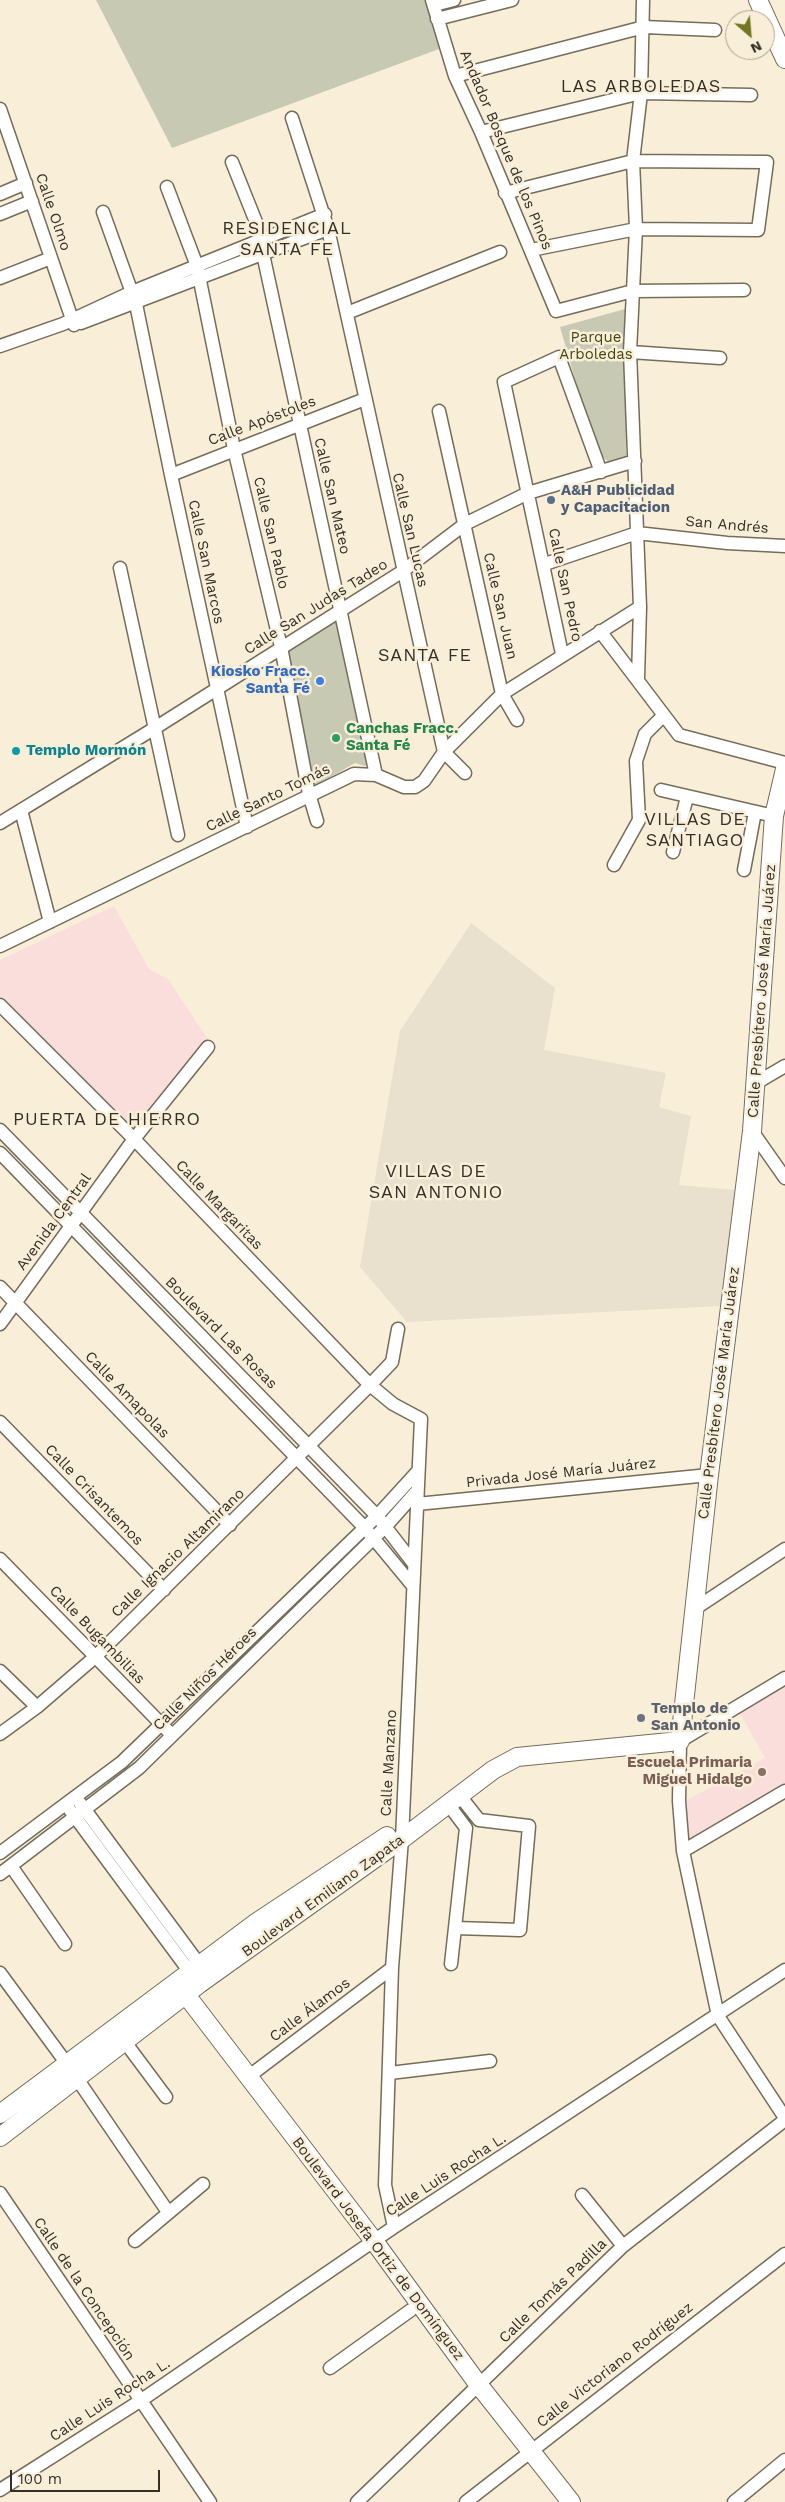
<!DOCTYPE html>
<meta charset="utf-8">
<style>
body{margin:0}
#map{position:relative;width:785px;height:2502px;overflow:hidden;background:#f9efd9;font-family:"Work Sans",sans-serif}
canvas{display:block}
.north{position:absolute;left:725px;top:10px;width:50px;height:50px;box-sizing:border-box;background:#f9efd9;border:1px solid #aaa392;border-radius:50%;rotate:153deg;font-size:14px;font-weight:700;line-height:20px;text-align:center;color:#343028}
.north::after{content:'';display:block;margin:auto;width:18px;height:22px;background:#707720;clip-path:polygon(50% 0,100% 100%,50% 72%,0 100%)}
.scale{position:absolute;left:10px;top:2470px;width:150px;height:22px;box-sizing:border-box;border:2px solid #343028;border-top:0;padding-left:6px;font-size:15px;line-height:18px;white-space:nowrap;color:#343028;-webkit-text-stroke:4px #f9efd9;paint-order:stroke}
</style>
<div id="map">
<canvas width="785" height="2502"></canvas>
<div class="north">N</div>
<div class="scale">100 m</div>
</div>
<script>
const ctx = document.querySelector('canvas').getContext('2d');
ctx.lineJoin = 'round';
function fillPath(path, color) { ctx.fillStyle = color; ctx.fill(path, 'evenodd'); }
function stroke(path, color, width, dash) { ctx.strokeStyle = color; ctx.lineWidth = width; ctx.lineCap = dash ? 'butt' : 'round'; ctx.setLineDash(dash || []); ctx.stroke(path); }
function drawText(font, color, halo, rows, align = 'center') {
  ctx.font = font + ' "Work Sans",sans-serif'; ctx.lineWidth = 5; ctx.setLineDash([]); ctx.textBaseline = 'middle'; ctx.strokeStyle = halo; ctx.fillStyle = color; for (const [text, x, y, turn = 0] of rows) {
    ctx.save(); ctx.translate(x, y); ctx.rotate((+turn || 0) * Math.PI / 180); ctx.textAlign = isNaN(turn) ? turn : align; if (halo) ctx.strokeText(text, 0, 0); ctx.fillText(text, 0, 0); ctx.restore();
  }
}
const industrial = new Path2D(`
 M471,923L555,988L544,1050L666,1073L659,1107L691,1116L679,1185L735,1190L721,1306L407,1322L360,1267L400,1031Z`);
const education = new Path2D(`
 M114,906L149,969L168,979L208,1039L134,1130L0,997V960Z
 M785,1681V1786L689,1842L685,1801L765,1758L738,1710Z`);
const green = new Path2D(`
 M96,0H426L439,49L172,148Z
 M625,309L626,456L608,462L595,448L560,327Z
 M338,619L371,764L365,766L355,763L313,787L285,650Z`);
const street = new Path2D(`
 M432,0L455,76L481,132L556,311L633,291L744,290
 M434,5L454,0
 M437,19L512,0
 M455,76L644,27L715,30
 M0,109L74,325
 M292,118L328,229L444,752
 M481,132L641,93L751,95
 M232,162L262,237L263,254L376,775
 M167,187L197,266L234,449L281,647L309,794L317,821
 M505,193L633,161L767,162L758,230L636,229L531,250
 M0,194L26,183
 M103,212L136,304L171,475L247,827
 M0,214L32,201
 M0,278L51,258
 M347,313L500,252
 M81,323L328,229
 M0,346L63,324L132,292L325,214
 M630,352L720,358
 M439,411L502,694L517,720
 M171,475L365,399
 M545,564L637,533L727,543L785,546
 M120,568L178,835
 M600,631L679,735L785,763
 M562,654L504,382L559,357L601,472
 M638,678L640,607L630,352L636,229L633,161L641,93L643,0
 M444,752L465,773
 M661,790L774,816
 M21,810L50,922
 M0,823L155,728L403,571L465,524L528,493L635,461
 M673,852L687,797
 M614,865L639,820L636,761L645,734L664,715
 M744,870L755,812
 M0,946L354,774L376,775L404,787H415L424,781L444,752L502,694L640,607
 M0,1005L134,1139L370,1385L393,1404L421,1419L402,1839L392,1968L385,2185L394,2227
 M756,1083L785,1066
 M0,1130L377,1516L414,1564
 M752,1131L785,1178
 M0,1153L365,1528L413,1586
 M0,1287L230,1525
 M0,1324L134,1139L208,1047
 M0,1422L164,1590
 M417,1504L709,1475
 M0,1559L168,1731
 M693,1610L785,1549
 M0,1671L37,1707
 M785,1678L680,1741L679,1801L683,1851L718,2016L785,2118
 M0,1734L37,1707L95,1657L370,1385L392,1362L398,1329
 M80,1803L205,1972
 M448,1804L466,1828L451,1964
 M70,1810L195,1979
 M683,1851L785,1791
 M0,1853L122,1762L377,1516L418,1471
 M11,1866L65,1944
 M0,1874L139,1768L386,1526L417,1491
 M456,1928L520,1930L529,1826L479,1820L460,1796
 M0,1973L67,2064L168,2212
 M125,2042L166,2097
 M390,2073L490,2061
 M248,2077L392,1968
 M0,2193L210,2502
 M582,2195L623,2246
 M135,2241L203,2184
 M330,2368L411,2310
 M0,2490L140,2401L394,2227L785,1970
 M357,2502L623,2246L785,2120
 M466,2502L785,2254
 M734,2502L785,2460`);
const secondary = new Path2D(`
 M758,0L785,59
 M180,1987L374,2241L478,2384L571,2502
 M0,2114L257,1922L387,1836
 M0,2137L199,1984L402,1839L493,1770L517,1757L680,1741L709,1475L752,1131L774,816L785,769`);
const markers = [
 [551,500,5,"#5c6f8a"],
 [320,681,5,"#3f7fe0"],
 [336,738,5,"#2e9e5b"],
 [16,751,5,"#0f9aa8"],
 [641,1718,5,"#6b7280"],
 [762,1772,5,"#8d6e63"]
];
const streetNames = [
 ["Andador Bosque de los Pinos",506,150,67],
 ["Calle Olmo",53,212,71],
 ["Calle Apóstoles",262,421,-21],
 ["Calle San Mateo",332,496,77],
 ["San Andrés",727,525,5],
 ["Calle San Lucas",410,530,77],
 ["Calle San Pablo",271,533,77],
 ["Calle San Marcos",206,562,78],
 ["Calle San Pedro",565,585,78],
 ["Calle San Juan",500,606,77],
 ["Calle San Judas Tadeo",316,607,-32],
 ["Calle Santo Tomás",268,798,-26],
 ["Calle Presbítero José María Juárez",762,991,-86],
 ["Calle Margaritas",219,1205,46],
 ["Avenida Central",54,1222,-54],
 ["Boulevard Las Rosas",221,1333,45],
 ["Calle Presbítero José María Juárez",719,1393,-83],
 ["Calle Amapolas",127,1395,46],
 ["Privada José María Juárez",561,1473,-6],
 ["Calle Crisantemos",94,1495,46],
 ["Calle Ignacio Altamirano",178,1553,-44],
 ["Calle Bugambilias",97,1635,46],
 ["Calle Niños Héroes",205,1679,-45],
 ["Calle Manzano",389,1763,-87],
 ["Boulevard Emiliano Zapata",323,1896,-36],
 ["Calle Álamos",310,2010,-37],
 ["Calle Luis Rocha L.",446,2175,-33],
 ["Boulevard Josefa Ortiz de Domínguez",378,2249,53],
 ["Calle de la Concepción",84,2289,56],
 ["Calle Tomás Padilla",553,2291,-44],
 ["Calle Victoriano Rodríguez",615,2365,-38],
 ["Calle Luis Rocha L.",110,2400,-33]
];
const parkNames = [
 ["Parque",596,338],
 ["Arboledas",596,355]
];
const serviceNames = [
 ["A&H Publicidad",561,491],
 ["y Capacitacion",561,508]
];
const shopNames = [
 ["Kiosko Fracc.",310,672],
 ["Santa Fé",310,689]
];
const leisureNames = [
 ["Canchas Fracc.",346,729],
 ["Santa Fé",346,746]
];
const cultureNames = [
 ["Templo Mormón",26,751]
];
const worshipNames = [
 ["Templo de",651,1709],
 ["San Antonio",651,1726]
];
const educationNames = [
 ["Escuela Primaria",752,1763],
 ["Miguel Hidalgo",752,1780]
];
const quarterNames = [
 ["LAS ARBOLEDAS",641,87],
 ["RESIDENCIAL",287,229],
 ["SANTA FE",287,250],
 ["SANTA FE",425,656],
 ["VILLAS DE",695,820],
 ["SANTIAGO",695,841],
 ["PUERTA DE HIERRO",107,1120],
 ["VILLAS DE",436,1172],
 ["SAN ANTONIO",436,1193]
];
fillPath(industrial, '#e9e1cd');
fillPath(education, '#f9dedc');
fillPath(green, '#c7c9b3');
stroke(street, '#756c59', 15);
stroke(secondary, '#756c59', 20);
stroke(street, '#fff', 12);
stroke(secondary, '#fff', 18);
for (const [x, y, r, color] of markers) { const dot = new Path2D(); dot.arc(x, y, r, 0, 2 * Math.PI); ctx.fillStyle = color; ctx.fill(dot); stroke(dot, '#f9efd9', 2); }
drawText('15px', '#343028', '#f9efd9', streetNames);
drawText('15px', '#454812', '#f9efd9', parkNames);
drawText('bold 15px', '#4e5e75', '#f9efd9', serviceNames, 'left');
drawText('bold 15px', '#366cbe', '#f9efd9', shopNames, 'right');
drawText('bold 15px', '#27864d', '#f9efd9', leisureNames, 'left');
drawText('bold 15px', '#0d838f', '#f9efd9', cultureNames, 'left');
drawText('bold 15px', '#5b616d', '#f9efd9', worshipNames, 'left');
drawText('bold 15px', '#785e54', '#f9efd9', educationNames, 'right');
ctx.letterSpacing = '1px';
drawText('18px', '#343028', '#f9efd9', quarterNames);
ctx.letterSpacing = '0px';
</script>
